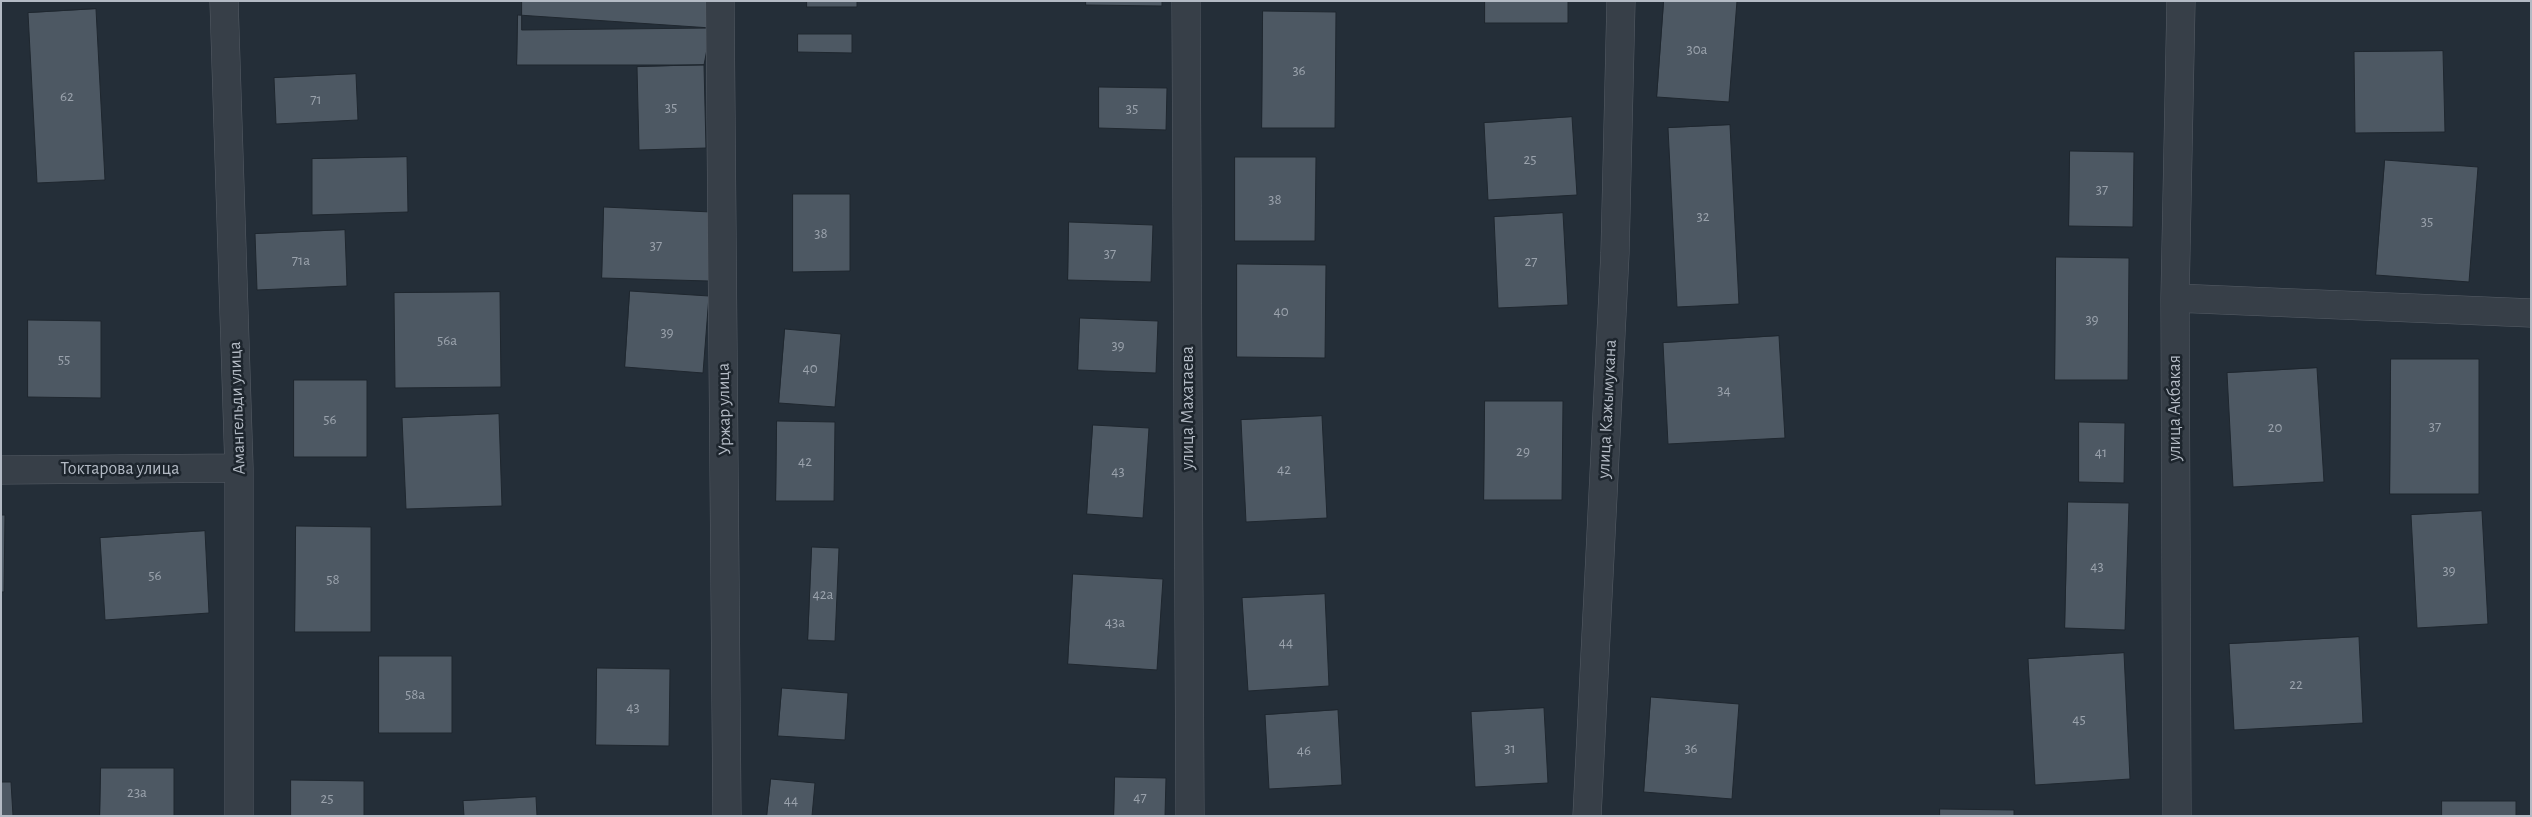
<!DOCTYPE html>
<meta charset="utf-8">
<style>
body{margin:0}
#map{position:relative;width:2532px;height:817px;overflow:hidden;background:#242e38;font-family:"Alegreya Sans",sans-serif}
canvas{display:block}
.frame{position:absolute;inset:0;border:2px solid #b3bac4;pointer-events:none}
</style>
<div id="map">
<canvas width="2532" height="817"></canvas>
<div class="frame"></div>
</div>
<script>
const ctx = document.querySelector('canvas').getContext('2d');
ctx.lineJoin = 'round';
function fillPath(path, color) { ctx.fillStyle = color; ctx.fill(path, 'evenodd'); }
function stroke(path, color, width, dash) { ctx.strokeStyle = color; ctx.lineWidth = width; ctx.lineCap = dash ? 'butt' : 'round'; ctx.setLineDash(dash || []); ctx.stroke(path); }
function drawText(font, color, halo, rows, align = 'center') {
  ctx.font = font + ' "Alegreya Sans",sans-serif'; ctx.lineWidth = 5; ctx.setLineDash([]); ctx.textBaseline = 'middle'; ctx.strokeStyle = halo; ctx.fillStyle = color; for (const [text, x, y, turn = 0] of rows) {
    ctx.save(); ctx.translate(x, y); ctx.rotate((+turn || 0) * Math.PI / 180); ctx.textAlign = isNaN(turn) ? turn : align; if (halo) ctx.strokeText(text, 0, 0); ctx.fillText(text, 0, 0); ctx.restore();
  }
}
const building = new Path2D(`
 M522,1H711V28L522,30Z
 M807,1H857V7H807Z
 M1086,1H1162V6L1086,5Z
 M1485,1H1568V23H1485Z
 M1664,1H1737L1729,102L1657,97Z
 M96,9L105,180L37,183L28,13Z
 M1263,11L1336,12L1335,128H1262Z
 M518,15L711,28L704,65H517Z
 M798,34H852V53L798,52Z
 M2443,51L2445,132L2355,133L2354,52Z
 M704,65L706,148L639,150L637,67Z
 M356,74L358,120L276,124L274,78Z
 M1099,87L1167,88L1166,130L1099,128Z
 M1572,117L1577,195L1488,200L1484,123Z
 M1730,125L1739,304L1677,307L1668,128Z
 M2070,151L2134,152L2133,227L2069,226Z
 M407,157L408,212L312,215V159Z
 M1235,157H1316L1315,241H1235Z
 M2385,160L2478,167L2469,282L2376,275Z
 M793,194H850V271L793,272Z
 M604,207L711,212L709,281L602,278Z
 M1563,213L1568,305L1498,308L1494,217Z
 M1069,222L1153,225L1151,282L1068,280Z
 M345,230L347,286L257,290L255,234Z
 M2056,257L2129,258L2128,380H2055Z
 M1237,264L1326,265L1325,358L1237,357Z
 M630,291L709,296L703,373L625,367Z
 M500,292L501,387L395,388L394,293Z
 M1080,318L1158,321L1156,373L1078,370Z
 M28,320L101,321V398L28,397Z
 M785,329L841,334L835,407L779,403Z
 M1779,336L1785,438L1668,444L1663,343Z
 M2391,359H2479V494H2390Z
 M2317,368L2324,482L2233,487L2227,373Z
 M294,380H367V457H294Z
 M1485,401H1563L1562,500H1484Z
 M499,414L502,506L406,509L402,418Z
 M1322,416L1327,518L1246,522L1241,420Z
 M777,421L835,422L834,501H776Z
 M2079,422L2125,423L2124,483L2079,482Z
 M1093,425L1149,428L1143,518L1087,514Z
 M2068,502L2129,503L2125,630L2065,628Z
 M2482,511L2488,624L2417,628L2411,515Z
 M1,515H5L4,592H1Z
 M296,526L371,527V632H295Z
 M205,531L209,613L105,620L100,538Z
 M812,547L839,548L835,641L808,640Z
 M1073,574L1163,579L1157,670L1068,664Z
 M1325,594L1329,686L1248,691L1242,598Z
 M2359,637L2363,723L2234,730L2229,644Z
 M2124,653L2130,779L2035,785L2028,659Z
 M379,656H452V733H379Z
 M597,668L670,669L669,746L596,745Z
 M782,688L848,693L845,740L778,736Z
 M1651,697L1739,704L1732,799L1644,792Z
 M1544,708L1548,783L1475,787L1471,712Z
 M1338,710L1342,785L1269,789L1265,715Z
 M101,768H174V816H100Z
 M1115,777L1166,778L1165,816H1114Z
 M771,779L815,783L812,816H767Z
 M291,780L364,781V816H291Z
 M1,782H11L13,816H1Z
 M536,797L537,816H464L463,801Z
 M2442,801H2516V816H2442Z
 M1940,809L2014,810V816H1940Z`);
const street = new Path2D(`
 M224,1L239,468V816
 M720,1L727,816
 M1186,1L1190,816
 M2175,298L2531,313
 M1,470L239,468
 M1587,816L1615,253L1621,1
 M2177,816L2175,298L2181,1`);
const numberNames = [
 ["30а",1697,49],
 ["36",1299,70],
 ["62",67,96],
 ["71",316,99],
 ["35",671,107],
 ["35",1132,108],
 ["25",1530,159],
 ["37",2102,189],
 ["38",1275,199],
 ["32",1703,216],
 ["35",2427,221],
 ["38",821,233],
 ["37",656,245],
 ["37",1110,253],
 ["71а",301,260],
 ["27",1531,261],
 ["40",1281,311],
 ["39",2092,319],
 ["39",667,332],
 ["56а",447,340],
 ["39",1118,345],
 ["55",64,359],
 ["40",810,368],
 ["34",1724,390],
 ["56",330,419],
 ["37",2435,426],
 ["20",2275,427],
 ["29",1523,451],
 ["41",2101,452],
 ["42",805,461],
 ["42",1284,469],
 ["43",1118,471],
 ["43",2097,566],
 ["39",2449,570],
 ["56",155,575],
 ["58",333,579],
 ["42а",823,594],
 ["43а",1115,622],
 ["44",1286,642],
 ["22",2296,684],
 ["58а",415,694],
 ["43",633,707],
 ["45",2079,719],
 ["31",1510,748],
 ["36",1691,748],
 ["46",1304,750],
 ["23а",137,792],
 ["47",1140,797],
 ["25",327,798],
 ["44",791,800]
];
const streetNames = [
 ["Амангельди улица",237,408,-92],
 ["улица Махатаева",1188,408,-90],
 ["улица Акбакая",2175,408,-90],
 ["Уржар улица",724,409,-91],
 ["улица Кажымукана",1607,409,-87],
 ["Токтарова улица",120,469]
];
fillPath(building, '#4d5863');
stroke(building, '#1f272f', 1);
stroke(street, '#565d66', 29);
stroke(street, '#373f48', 28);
drawText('15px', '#9aa2ac', null, numberNames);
drawText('18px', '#b3bac4', '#1d252d', streetNames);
</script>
